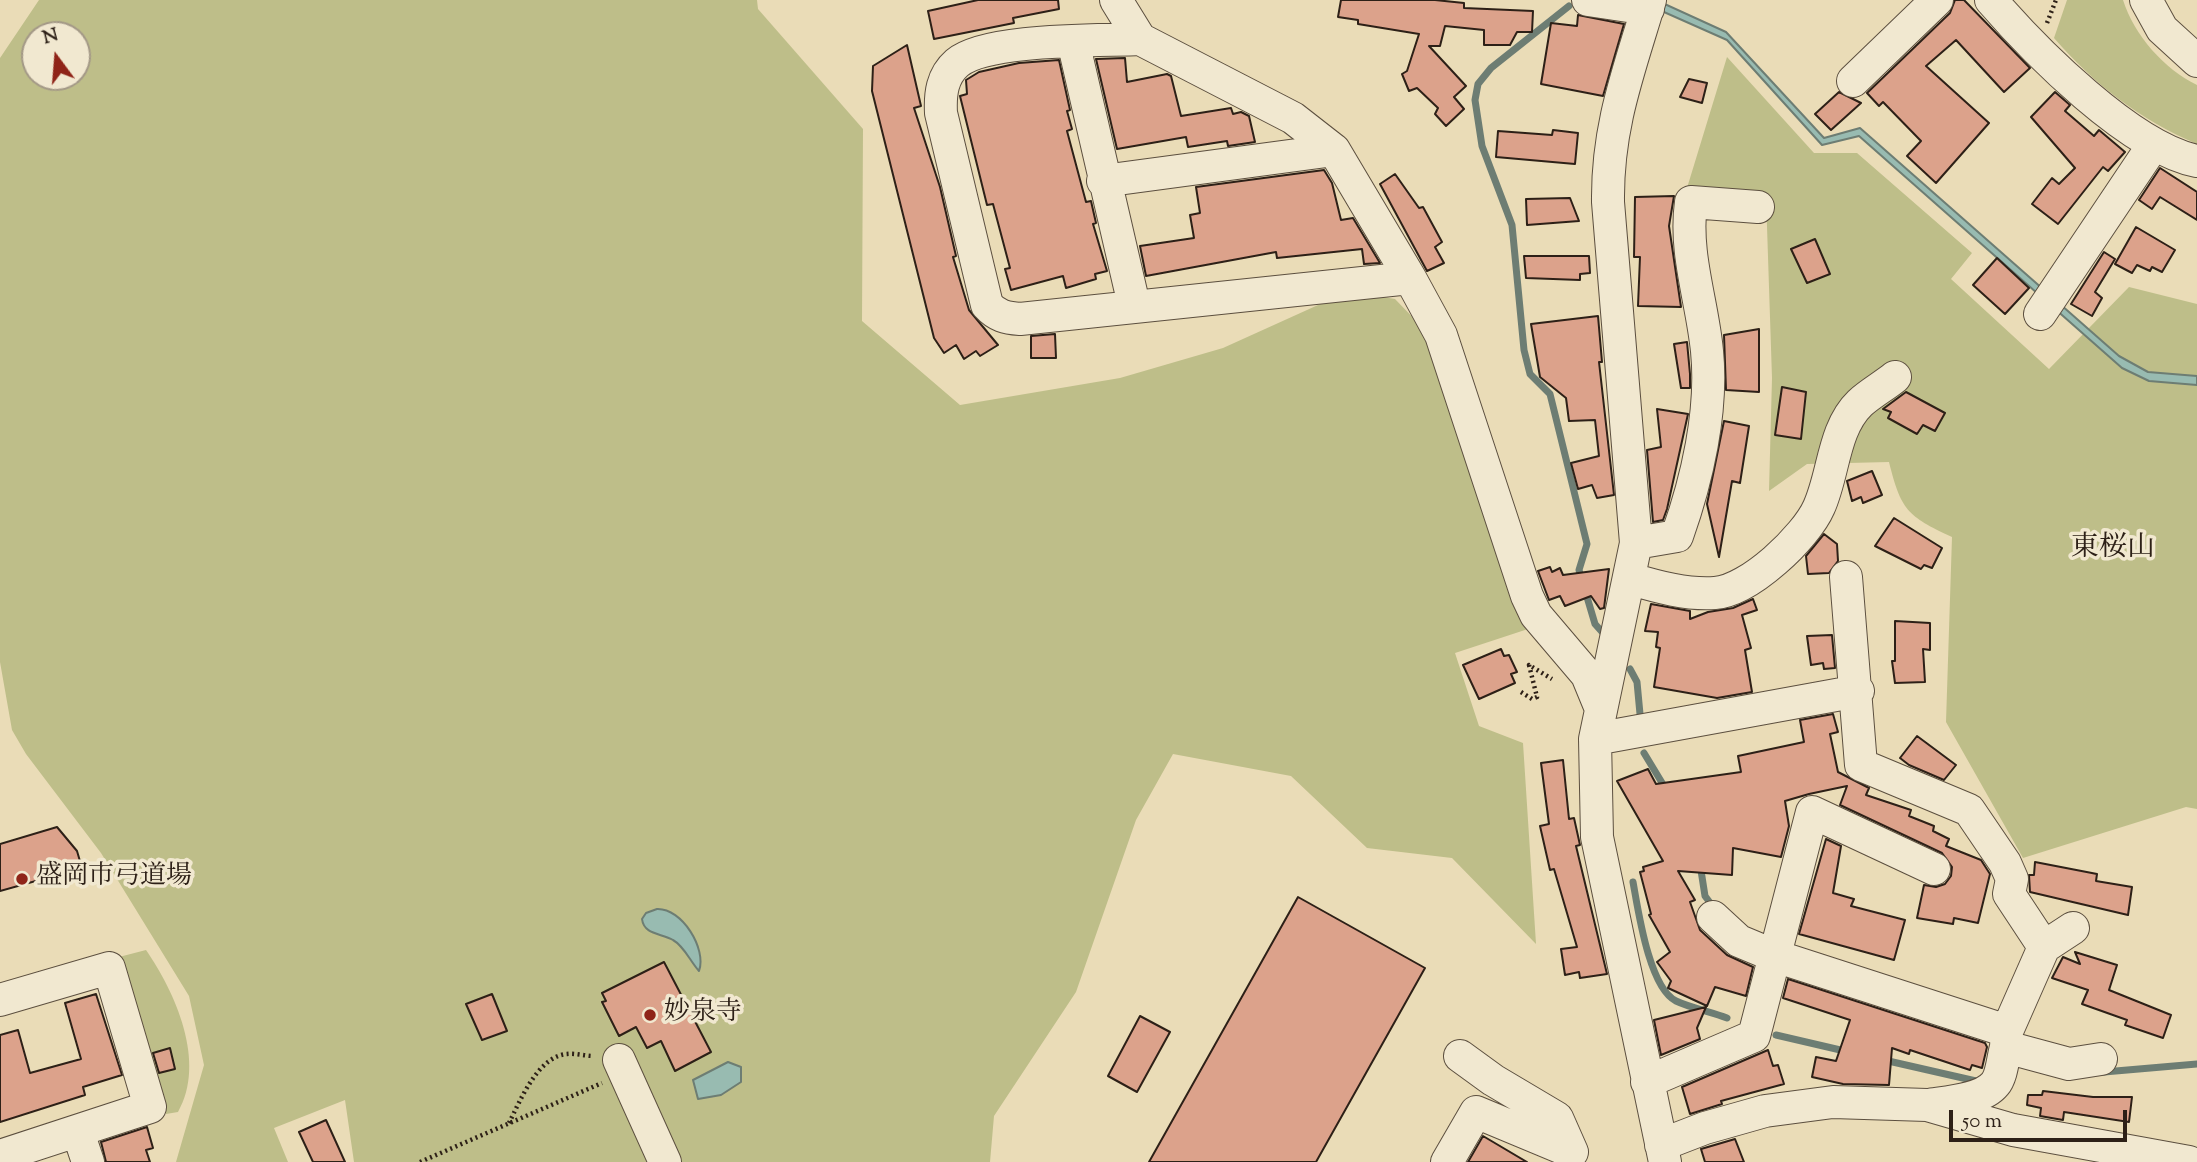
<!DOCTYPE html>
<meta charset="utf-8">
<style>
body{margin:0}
#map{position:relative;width:2197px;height:1162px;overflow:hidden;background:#eadcb7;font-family:"Sorts Mill Goudy",serif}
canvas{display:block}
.north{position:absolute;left:21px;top:21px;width:70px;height:70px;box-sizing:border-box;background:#f1e8d0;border:2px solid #a39886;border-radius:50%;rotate:344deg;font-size:19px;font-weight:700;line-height:28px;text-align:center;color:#2d2017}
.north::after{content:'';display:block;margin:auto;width:24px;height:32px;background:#8f2418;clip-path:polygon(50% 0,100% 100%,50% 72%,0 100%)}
.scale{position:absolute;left:1949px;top:1110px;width:178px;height:32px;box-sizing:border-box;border:4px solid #2d2017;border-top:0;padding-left:9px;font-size:21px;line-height:24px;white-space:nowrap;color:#2d2017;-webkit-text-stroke:5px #f1e8d0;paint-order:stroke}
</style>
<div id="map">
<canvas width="2197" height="1162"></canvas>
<div class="north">N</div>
<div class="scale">50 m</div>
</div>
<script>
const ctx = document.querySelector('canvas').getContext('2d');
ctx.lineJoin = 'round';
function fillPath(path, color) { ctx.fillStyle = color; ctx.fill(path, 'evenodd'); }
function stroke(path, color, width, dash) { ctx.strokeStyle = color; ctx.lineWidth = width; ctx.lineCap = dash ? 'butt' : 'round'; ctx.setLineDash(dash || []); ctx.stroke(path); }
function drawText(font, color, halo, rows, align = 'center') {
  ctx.font = font + ' "Sorts Mill Goudy","Noto Serif JP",serif'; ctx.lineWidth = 7; ctx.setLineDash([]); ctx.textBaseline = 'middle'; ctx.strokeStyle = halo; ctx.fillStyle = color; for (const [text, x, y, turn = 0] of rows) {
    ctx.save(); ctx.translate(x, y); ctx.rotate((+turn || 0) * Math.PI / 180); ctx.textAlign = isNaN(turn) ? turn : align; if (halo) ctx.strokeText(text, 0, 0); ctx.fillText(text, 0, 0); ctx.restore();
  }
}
const green = new Path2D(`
 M39,0H757L758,9L863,129L862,321L960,405L1120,378L1223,348L1349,291L1395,299L1423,328L1460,442L1490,515L1528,629L1455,653L1479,726L1523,743L1536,944L1452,858L1367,848L1291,776L1173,754L1136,820L1076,992L994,1116L990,1162H354L345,1100L274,1128L288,1162H176L204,1065L189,996L101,853L26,754L12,730L0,662V58ZM35,35H77V77H35Z
 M2067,0H2123C2134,35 2164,69 2197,85V144C2140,120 2094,84 2054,38Z
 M1727,57L1814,153H1857L1972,253L1951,279L2049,369L2129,287L2197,304V809L2186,807L2023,858L1946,722L1952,537C1907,516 1901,510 1889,462L1807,464L1769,491L1772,378L1766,196L1687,188Z
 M146,950C175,992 207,1062 178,1112L166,1114L119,957Z`);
const water = new Path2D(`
 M1637,0H1656L1726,32L1824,138L1860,128L2119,356L2148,372L2197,376V385L2149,381L2122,368L1859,136L1822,145L1727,40Z
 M657,909C682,908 707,949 699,971C690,961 684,946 673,940C661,933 644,935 642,919L646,913Z
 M728,1062L741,1067V1082L721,1095L698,1099L693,1080Z`);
const stream = new Path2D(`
 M1569,6L1491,68L1478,84L1475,100L1482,146L1512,225L1524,350L1530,374L1550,394L1587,544L1579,570L1595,624L1603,633
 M1630,669L1637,682L1640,714
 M1644,753L1667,791
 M1700,864L1705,896L1714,908
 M1633,882C1638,909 1649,988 1676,1001C1691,1008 1711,1012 1727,1018
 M1776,1035L1849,1052
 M1884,1060L1976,1081
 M2104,1072L2197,1064`);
const building = new Path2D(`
 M978,0H1058L1059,9L1013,18L1014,23L934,39L928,11Z
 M1341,0H1435L1464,3V8L1533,11L1532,32H1517L1510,45H1484V30L1445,26L1440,46H1429L1466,86L1454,97L1464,109L1446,126L1435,114L1438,108L1417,88L1409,91L1402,74L1407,71L1419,34L1358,24V20L1338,17Z
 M1955,0H1964L2030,68L2004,92L1956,40L1926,66L1989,123L1936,183L1907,156L1921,141L1883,102L1879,106L1867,93L1950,13Z
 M1578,15L1624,24L1603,96L1541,84L1551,23L1577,26Z
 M907,45L921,106L914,108L940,187L956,256L953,257L969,310L998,345L980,356L976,351L964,359L956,345L944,353L934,338L872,91L873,66Z
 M1125,58L1127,82L1167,74L1171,76L1181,116L1231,108L1233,114L1241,112L1249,116L1255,142L1228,146L1227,141L1188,147L1186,137L1117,149L1096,59Z
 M1059,60L1070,110L1067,111L1072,129L1067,131L1086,202L1091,201L1096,223L1093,224L1107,271L1095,274L1096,279L1066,288L1063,276L1011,290L1005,269L1010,268L993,204L987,205L960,96L967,94L966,80L979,72L1019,63Z
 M1689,79L1707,83L1702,103L1680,97Z
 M1839,92L1861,103L1831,130L1815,114Z
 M2055,92L2070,105L2065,111L2094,136L2099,130L2125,152L2108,171L2103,167L2058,224L2032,204L2052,178L2059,184L2075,168L2031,117Z
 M1553,130L1578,133L1575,164L1496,157L1498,131L1552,135Z
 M2160,168L2197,192V220L2160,197L2152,209L2139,200Z
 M1324,170L1332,183L1341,220L1353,218L1380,263L1364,264L1362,249L1277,258L1276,252L1146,276L1140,246L1194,238L1190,215L1200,213L1196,187Z
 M1395,174L1419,208L1423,207L1442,242L1435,247L1444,263L1427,271L1380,184Z
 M1674,196L1669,226L1681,307L1638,306L1640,257H1634L1635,197Z
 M1570,198L1579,221L1527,225L1526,199Z
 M2136,227L2175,250L2162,272L2152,267L2150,271L2137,265L2132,273L2115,264Z
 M1815,239L1830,274L1807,283L1791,249Z
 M2104,252L2115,259L2095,292L2102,298L2092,316L2071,304Z
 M1524,256H1589L1590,273L1580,274V280L1526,278Z
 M1997,258L2029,288L2005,314L1973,285Z
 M1598,316L1602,362H1599L1614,495L1597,498L1592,485L1578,489L1571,463L1599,456L1595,420L1569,421L1566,398L1540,377L1531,324Z
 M1759,329V392L1726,390L1724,335Z
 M1055,334L1056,358H1031V336Z
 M1687,342L1690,374V388H1681L1674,344Z
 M1782,387L1806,392L1801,439L1775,435Z
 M1906,392L1945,413L1935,431L1923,425L1917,434L1888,418L1891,412L1883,409Z
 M1657,409L1688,414L1667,509L1663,520L1653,522L1647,450L1661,447Z
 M1724,421L1749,426L1740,483L1732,481L1719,557L1707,504Z
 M1872,471L1882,495L1863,503L1861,497L1852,501L1847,481Z
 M1894,518L1942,548L1932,568L1924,565L1921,569L1875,546Z
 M1824,534L1837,544L1838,561L1829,573L1808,574L1806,556Z
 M1550,567L1552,572L1560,568L1563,575L1609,569L1604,608L1600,609L1591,596L1565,606L1560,596L1549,600L1538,571Z
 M1753,599L1757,610L1742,615L1751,648L1745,650L1752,692L1717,698L1654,687L1660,648L1656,647L1658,632L1645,631L1651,604L1690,611V619L1708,612L1733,608Z
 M1895,621L1930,623V650L1923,649L1925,682L1895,683L1892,661H1895Z
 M1832,635L1835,668L1824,669L1823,663L1811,665L1807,636Z
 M1501,649L1504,656L1509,655L1517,672L1511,674L1515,683L1479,699L1463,665Z
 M1833,714L1838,732L1830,734L1838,772L1869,788L1866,795L1911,810L1909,816L1934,826L1933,831L1949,839L1946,846L1981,860L1990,874L1978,923L1954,918L1953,924L1917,918L1924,885L1936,887L1945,884L1951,876L1952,867L1942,853L1840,805L1847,786L1809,794L1785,801L1789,826L1781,857L1733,848L1732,875L1678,871L1695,900L1690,902L1700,930L1727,955L1753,967L1746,996L1715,987L1707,1006L1668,988L1671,981L1657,962L1670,952L1649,915L1651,914L1640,872L1644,871L1643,867L1663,861L1617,781L1648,769L1656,784L1741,772L1738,756L1804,742L1800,720Z
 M1917,736L1956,765L1944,780L1909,765L1900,758Z
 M1563,760L1569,819L1574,818L1580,845L1576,846L1607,974L1580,978L1579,972L1565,975L1561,949L1577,947L1554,869L1550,870L1540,826L1549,824L1541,763Z
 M57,827L77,851L82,868L0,891V844Z
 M1826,839L1841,846L1833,893L1854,899L1851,906L1905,920L1894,960L1799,934Z
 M2035,862L2097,874L2096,881L2132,887L2128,915L2030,892L2029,875H2034Z
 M1298,897L1425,968L1316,1162H1149Z
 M2075,952L2117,965L2109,990L2171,1015L2163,1038L2125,1025L2127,1020L2082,1004L2088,990L2052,978L2063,957L2080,964Z
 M664,962L711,1052L675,1071L661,1041L647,1048L636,1027L619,1036L602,1002L606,1001L602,993Z
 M1788,979L1985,1043L1987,1047L1982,1068L1972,1065L1970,1070L1910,1050L1909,1054L1892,1048L1889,1085L1843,1084L1812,1077L1816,1057L1836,1061L1850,1020L1783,998Z
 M96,994L122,1075L83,1087L85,1095L0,1122V1035L18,1030L30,1073L81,1059L65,1003Z
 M492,994L507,1031L482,1040L466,1004Z
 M1706,1007L1697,1028L1700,1039L1661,1055L1654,1020Z
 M1140,1016L1170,1032L1137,1092L1108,1076Z
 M170,1048L175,1069L159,1073L153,1053Z
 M1768,1050L1773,1066L1778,1065L1784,1084L1721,1101L1722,1104L1690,1114L1682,1087Z
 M2043,1091L2093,1097H2132L2129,1122L2064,1112L2063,1120L2040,1116L2041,1108L2027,1105L2028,1095H2042Z
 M326,1120L345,1162H313L299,1132Z
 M147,1127L153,1148L146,1150L150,1162H106L101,1142Z
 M1483,1136L1527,1162H1468Z
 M1735,1139L1744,1162H1705L1701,1149Z`);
const path = new Path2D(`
 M2047,23L2056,0
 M1521,692L1532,699L1537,697L1529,665L1552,679
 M509,1123C520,1101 538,1056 567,1054C575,1053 585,1056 594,1056
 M420,1162L602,1083`);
const minor = new Path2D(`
 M1116,0L1140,39
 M1588,0L1648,9
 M1650,0C1629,71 1607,126 1608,202L1636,543L1595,739L1597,837L1665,1162
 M1991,0C2035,51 2131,148 2197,161
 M2146,0L2162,29L2197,61
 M1140,39L1293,118L1334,150L1410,278L1020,319C1006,318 997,316 987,305L941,113C940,94 942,76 957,63C986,38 1100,41 1140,39Z
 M1073,41L1134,305
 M1853,81L1937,0
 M1103,181L1334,150
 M1410,278L1441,335L1527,596L1536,615L1587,675L1601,709
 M2040,314L2154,144
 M1636,543L1677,536C1697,480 1713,411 1707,351C1702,300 1684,254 1691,202L1758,207
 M1846,577L1861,765L1969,810L2005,863L2012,879L2009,894L2044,947L2073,928
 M1631,579C1658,587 1687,595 1715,593C1749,591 1806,537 1819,507C1834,474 1833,429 1860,403C1871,393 1884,386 1895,377
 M1595,739L1858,691
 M1713,917L1739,941L1775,956L2007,1031
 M2044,947L2007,1031L2006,1047L2069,1064L2101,1059
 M0,1000L109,968L150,1107L0,1156
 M619,1060L665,1162
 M1647,1082L1754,1036L1812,812L1934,869
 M1928,1105C1947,1102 1982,1100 1995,1084C2002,1076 2003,1057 2006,1047
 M78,1132L88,1162
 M1661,1145L1705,1128L1765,1111L1833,1102L1927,1105L2013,1130L2189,1162
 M1447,1162L1476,1112L1572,1152L1557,1118L1493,1080L1460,1056`);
const markers = [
 [22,879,7,"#8f2418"],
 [650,1015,7,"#8f2418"]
];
const poiNames = [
 ["盛岡市弓道場",36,879],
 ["妙泉寺",664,1015]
];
const neighbourhoodNames = [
 ["東桜山",2113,550]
];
fillPath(green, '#bebe89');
fillPath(water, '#98bbb1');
stroke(water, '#6d7d73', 2);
stroke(stream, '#6d7d73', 7);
fillPath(building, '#dca28b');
stroke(building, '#2d2017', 2);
stroke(minor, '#5c4f3f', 34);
stroke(path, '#2d2017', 4.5, [2, 3.5]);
stroke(minor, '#f1e8d0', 32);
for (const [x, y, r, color] of markers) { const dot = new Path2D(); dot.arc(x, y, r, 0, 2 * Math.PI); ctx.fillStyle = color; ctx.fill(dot); stroke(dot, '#f1e8d0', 2.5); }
drawText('26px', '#2d2017', '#f1e8d0', poiNames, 'left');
drawText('28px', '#2d2017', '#f1e8d0', neighbourhoodNames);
</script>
